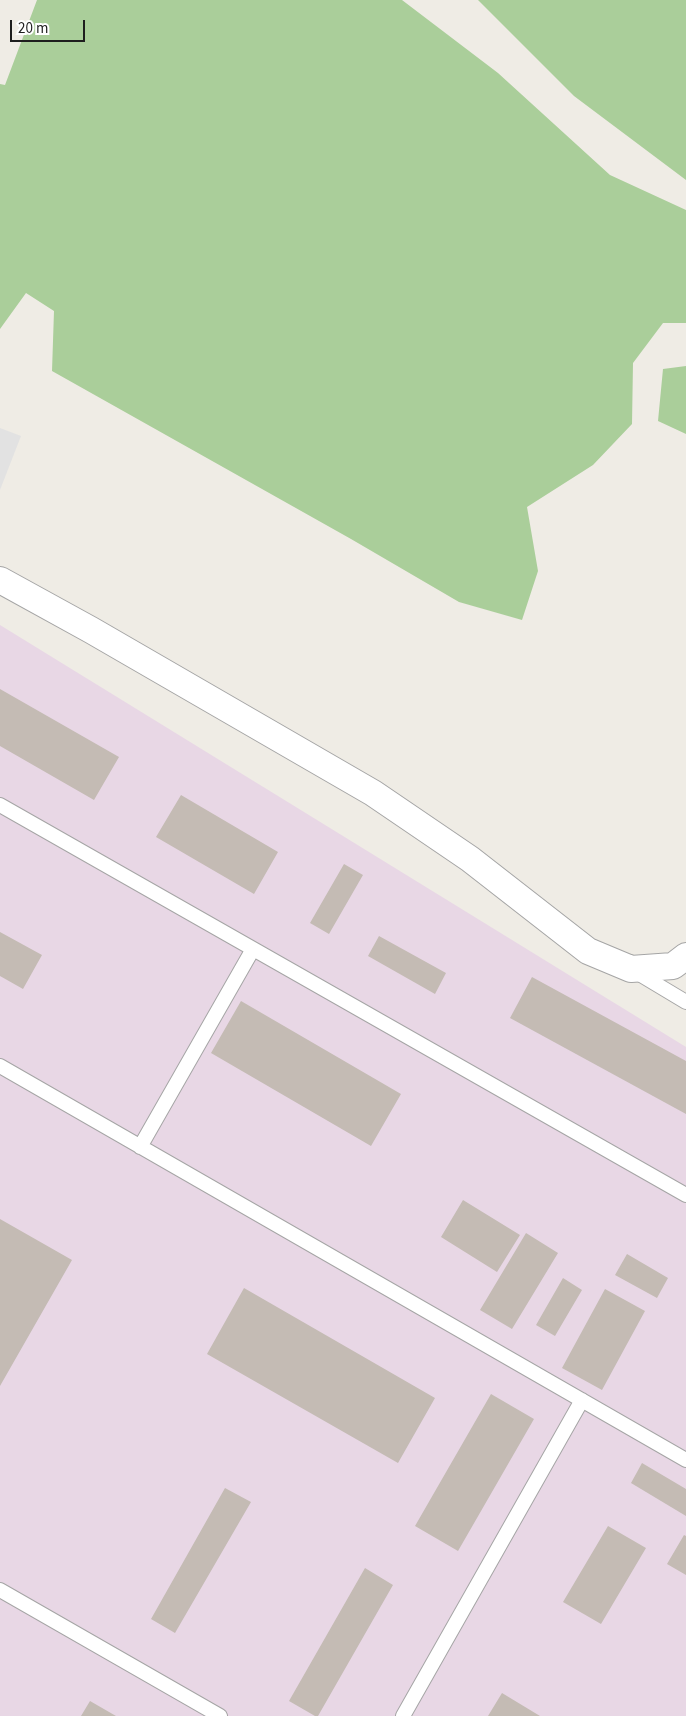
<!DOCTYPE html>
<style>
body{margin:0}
#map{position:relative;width:686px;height:1716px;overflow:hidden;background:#efece5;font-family:"Source Sans 3",sans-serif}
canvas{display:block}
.scale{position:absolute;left:10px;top:20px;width:75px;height:22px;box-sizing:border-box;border:2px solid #1e1e1e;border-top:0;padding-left:6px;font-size:15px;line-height:18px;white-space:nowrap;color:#1e1e1e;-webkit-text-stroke:4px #fff;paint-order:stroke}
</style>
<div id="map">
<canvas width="686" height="1716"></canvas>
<div class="scale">20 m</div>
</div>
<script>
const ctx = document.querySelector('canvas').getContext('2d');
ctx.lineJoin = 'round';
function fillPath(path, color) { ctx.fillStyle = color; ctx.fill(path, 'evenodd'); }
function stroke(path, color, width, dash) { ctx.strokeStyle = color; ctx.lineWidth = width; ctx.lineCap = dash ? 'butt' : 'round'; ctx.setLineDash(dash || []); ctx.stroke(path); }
const industrial = new Path2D(`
 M0,625L686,1047V1716H0Z`);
const forest = new Path2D(`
 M37,0H402L498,73L610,175L686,210V323H663L633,363L632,424L593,465L527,507L538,571L522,620L459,602L351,539L52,371L54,311L26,293L0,329V84L5,85Z
 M478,0H686V180L574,96Z
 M686,366V434L658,421L663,369Z`);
const parking = new Path2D(`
 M0,428L21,436L0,490Z`);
const building = new Path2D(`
 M0,689L119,757L94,800L0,746Z
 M181,795L278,852L254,894L156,837Z
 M344,864L363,875L329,934L310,923Z
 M0,932L42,955L23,989L0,976Z
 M379,936L446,973L435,994L368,956Z
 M532,977L686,1061V1114L510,1018Z
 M241,1001L401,1094L371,1146L211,1053Z
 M463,1200L520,1235L497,1272L441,1237Z
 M0,1219L72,1260L0,1386Z
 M526,1233L558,1253L512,1329L480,1310Z
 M627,1254L668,1278L657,1298L615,1275Z
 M563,1278L582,1290L555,1336L536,1325Z
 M244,1288L435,1398L398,1463L207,1354Z
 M605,1289L645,1311L602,1390L562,1368Z
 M491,1394L534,1419L458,1551L415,1526Z
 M642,1463L686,1489V1516L631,1483Z
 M225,1488L251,1502L175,1633L151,1619Z
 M608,1526L646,1548L601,1624L563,1602Z
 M684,1535L686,1536V1575L667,1564Z
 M365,1568L393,1585L318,1716H315L289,1701Z
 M502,1693L540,1716H488Z
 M90,1701L116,1716H81Z`);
const service = new Path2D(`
 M0,805L686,1195
 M636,972L686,1002
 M0,1066L686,1460
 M140,1147L253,949
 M0,1590L220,1716
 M403,1716L582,1400`);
const minor = new Path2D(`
 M0,580L91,630L373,793L470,859L588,951L631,969L673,966L686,956`);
fillPath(industrial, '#e8d7e5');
fillPath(forest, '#aace9a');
fillPath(parking, '#e2e2e2');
fillPath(building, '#c4bbb4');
stroke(service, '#a5a5a5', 16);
stroke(minor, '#a5a5a5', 28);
stroke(service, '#fff', 14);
stroke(minor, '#fff', 26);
</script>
